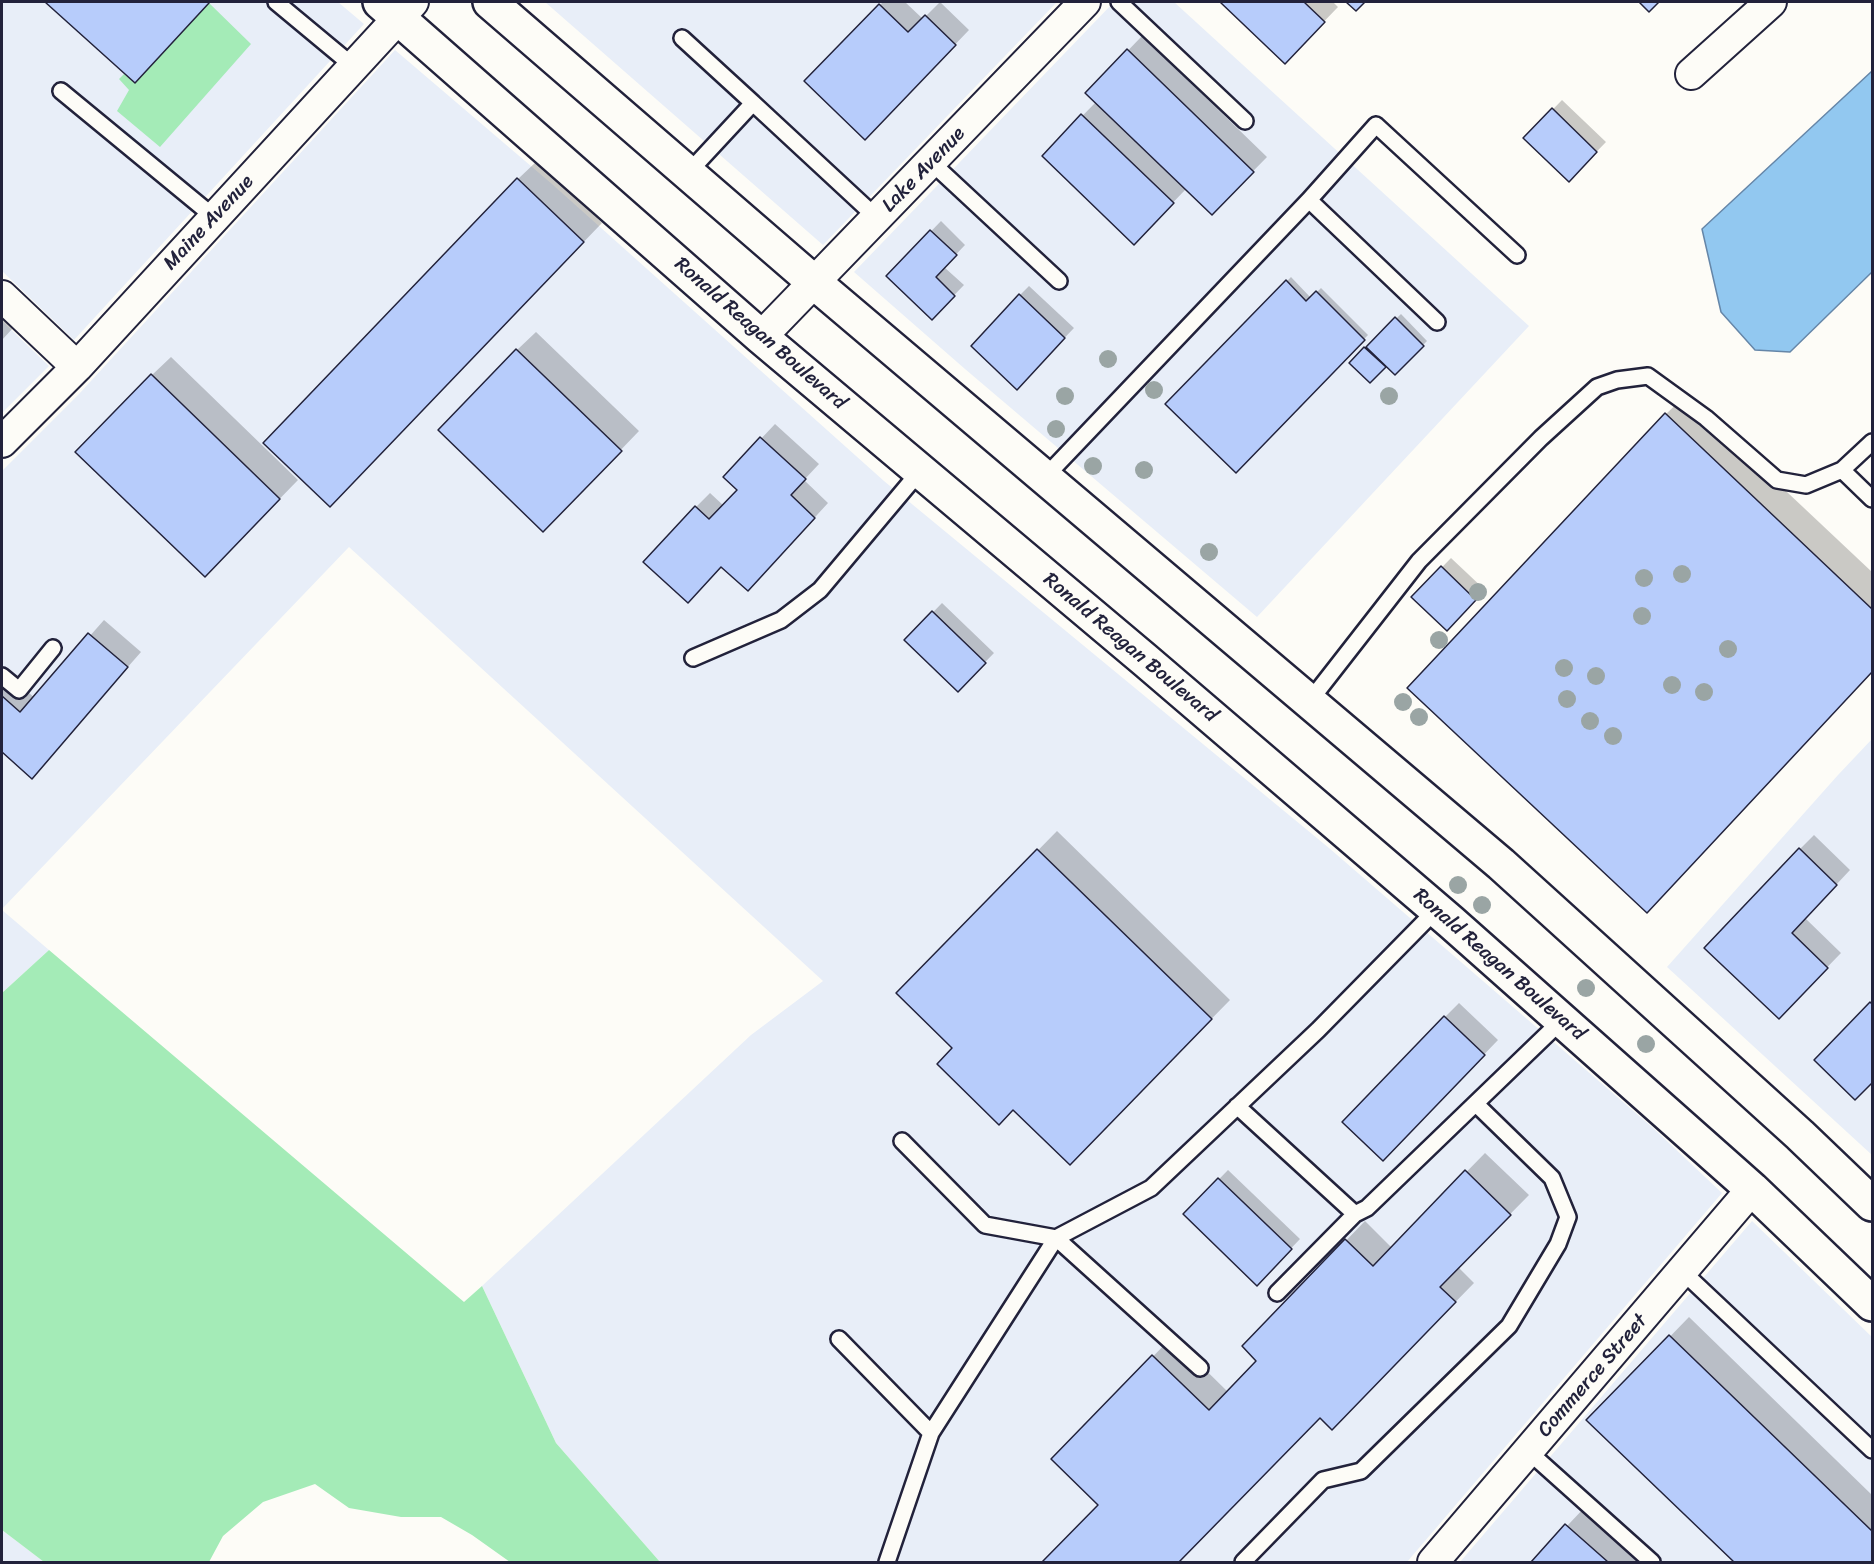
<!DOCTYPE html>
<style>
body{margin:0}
#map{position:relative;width:1874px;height:1564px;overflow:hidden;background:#fdfcf7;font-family:Sriracha,sans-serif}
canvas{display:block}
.frame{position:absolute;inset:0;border:3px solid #22223b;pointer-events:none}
</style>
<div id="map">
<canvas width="1874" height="1564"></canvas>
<div class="frame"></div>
</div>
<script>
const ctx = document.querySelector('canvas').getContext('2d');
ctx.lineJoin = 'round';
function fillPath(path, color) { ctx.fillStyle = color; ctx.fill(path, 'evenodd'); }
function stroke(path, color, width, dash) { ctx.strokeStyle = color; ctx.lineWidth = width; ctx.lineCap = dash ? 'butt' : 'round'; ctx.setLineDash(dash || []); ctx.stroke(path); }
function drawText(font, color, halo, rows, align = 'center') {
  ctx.font = font + ' Sriracha,sans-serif'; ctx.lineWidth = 5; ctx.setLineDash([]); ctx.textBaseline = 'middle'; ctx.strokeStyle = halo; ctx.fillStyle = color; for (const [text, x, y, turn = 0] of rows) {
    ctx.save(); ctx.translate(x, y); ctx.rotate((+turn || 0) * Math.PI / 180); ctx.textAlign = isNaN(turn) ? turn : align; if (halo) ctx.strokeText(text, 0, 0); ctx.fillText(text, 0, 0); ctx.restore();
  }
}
const built = new Path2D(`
 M2,2H338L364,24L74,340L2,271Z
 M545,2H1057L823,245Z
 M1114,2H1174L1529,326L1257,617L965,369L854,272Z
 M395,50L552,184L884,481L1329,848L1652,1127L1722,1193L1407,1562H660L556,1443L482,1286L751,1035L823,981L349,547L2,909V471L79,394Z
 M2,321L49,366L2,413Z
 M1872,739V1155L1667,967L1838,775Z
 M2,910L49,950L2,993Z
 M1752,1221L1872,1337V1562H1460Z
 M2,1530L44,1562H2Z`);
const green = new Path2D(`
 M209,3L251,44L160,147L117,111L129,90L119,79L124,74L135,83Z
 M49,950L464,1302L482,1286L556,1443L660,1562H510L472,1535L441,1517H401L349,1508L315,1484L263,1502L223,1536L209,1562H44L2,1530V993Z`);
const water = new Path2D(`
 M1872,71V272L1790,352L1755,350L1721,312L1702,229Z`);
const shadow = new Path2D(`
 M48,2H210L135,81Z
 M883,2H905L923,19L940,2L969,30L879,124L806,81Z
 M1222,2H1333L1338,7L1285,62Z
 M1142,36L1267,157L1212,213L1186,189L1134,243L1044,155L1096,102L1087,93Z
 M1562,100L1606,142L1569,180L1525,138Z
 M537,161L602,223L348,486L518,179Z
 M941,221L965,245L944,267L964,285L932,318L888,276Z
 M1291,277L1311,298L1321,288L1368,335L1236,470L1167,404Z
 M1029,286L1074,328L1026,378L1020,295Z
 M1401,314L1427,341L1395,373L1386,365L1370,381L1351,363Z
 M2,317L13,328L2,340Z
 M536,332L639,431L562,511L517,350Z
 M171,357L298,480L224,556L152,375Z
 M1685,396L1872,572V671L1665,892L1666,414Z
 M775,424L819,464L804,480L828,503L762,575L696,507L710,493L724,506L739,490L725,477Z
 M1451,558L1485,590L1447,629L1413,597Z
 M942,603L994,653L958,690L906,640Z
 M104,620L141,652L32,776L2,750V670L35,698Z
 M1057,831L1230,1000L1070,1163L898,993Z
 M1814,835L1850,870L1805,918L1841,953L1779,1017L1800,849Z
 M1872,1002V1081L1855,1098L1816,1060Z
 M1459,1003L1498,1040L1397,1145L1445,1017Z
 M1485,1153L1529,1195L1458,1267L1474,1283L1351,1409L1320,1416L1178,1562H1044L1101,1505L1053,1459L1172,1337L1228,1392L1258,1361L1244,1346L1365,1221L1392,1248Z
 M1228,1170L1300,1239L1257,1284L1185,1214Z
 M1689,1317L1872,1495V1562H1736L1589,1420Z
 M1585,1507L1648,1562H1533Z`);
const building = new Path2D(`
 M45,2H208L209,3L135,83Z
 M1220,2H1304L1325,22L1285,64Z
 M1346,2H1365L1356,11Z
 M1639,2H1659L1649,12Z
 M879,4L908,32L925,15L956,45L865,140L804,81Z
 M1127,49L1254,172L1212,215L1085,93Z
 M1552,108L1597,152L1569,182L1523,138Z
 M1081,114L1174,203L1134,245L1042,156Z
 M517,178L584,242L330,507L263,443Z
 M930,230L957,255L936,277L955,296L932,320L886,276Z
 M1286,280L1306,301L1316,291L1365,340L1236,473L1165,404Z
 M1019,294L1065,338L1017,390L971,346Z
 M1395,317L1424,346L1395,375L1366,347Z
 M1364,347L1386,367L1370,383L1349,363Z
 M516,349L622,451L543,532L438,430Z
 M151,374L280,499L205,577L75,452Z
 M1665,413L1872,609V672L1647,913L1407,688Z
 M760,437L806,479L791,495L815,518L748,591L721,567L688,603L643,562L695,506L709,519L737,490L723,477Z
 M1441,566L1476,600L1447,631L1411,597Z
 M932,611L986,663L958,692L904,640Z
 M88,633L128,667L32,779L2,752V696L20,712Z
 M1799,848L1837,885L1792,933L1828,968L1779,1019L1704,948Z
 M1037,849L1212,1019L1070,1165L1013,1110L999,1125L937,1064L952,1048L896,993Z
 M1870,1002L1872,1004V1083L1855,1100L1814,1060Z
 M1444,1016L1485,1055L1383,1161L1342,1122Z
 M1465,1170L1511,1215L1440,1287L1456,1302L1332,1430L1320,1418L1179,1562H1042L1098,1505L1051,1459L1152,1355L1209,1410L1256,1361L1242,1346L1345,1239L1373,1266Z
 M1218,1178L1292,1249L1257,1286L1183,1214Z
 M1669,1335L1872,1531V1562H1734L1586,1420Z
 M1565,1524L1608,1562H1531Z`);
const service = new Path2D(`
 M276,2L353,66
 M1119,2L1245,121
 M682,38L753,103
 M61,91L214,217
 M931,162L1059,281
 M688,173L753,103L877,218
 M1309,200L1376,125L1517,255
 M1842,470L1872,499
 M1045,477L1309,200L1437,322
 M693,658L781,620L820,590L920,471
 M2,676L19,690L53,648
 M1309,702L1419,561L1541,438L1597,387L1617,380L1648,376L1706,418L1777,480L1806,485L1842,470L1872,442
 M1237,1106L1355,1214
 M902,1141L985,1225L1056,1238L1151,1188L1318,1030L1437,909
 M1682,1271L1872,1450
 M1277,1293L1355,1214L1367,1208L1562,1020
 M839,1339L931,1433
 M1528,1451L1652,1562
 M887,1562L931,1433L1056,1238L1200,1368
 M1243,1562L1323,1480L1361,1471L1509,1326L1558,1244L1568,1217L1552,1178L1476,1104`);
const minor = new Path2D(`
 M1691,74L1771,2
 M2,296L77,367
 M761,337L1085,2
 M2,442L77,367L413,2
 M1433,1562L1752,1189`);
const secondary = new Path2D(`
 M380,2L761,337L1145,660L1451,922L1752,1189L1872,1304
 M490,2L815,283L1501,864L1800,1135L1872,1204`);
const trees = [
 [1108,359],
 [1154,390],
 [1065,396],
 [1389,396],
 [1056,429],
 [1093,466],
 [1144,470],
 [1209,552],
 [1682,574],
 [1644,578],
 [1478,592],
 [1642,616],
 [1439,640],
 [1728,649],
 [1564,668],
 [1596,676],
 [1672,685],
 [1704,692],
 [1567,699],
 [1403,702],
 [1419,717],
 [1590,721],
 [1613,736],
 [1458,885],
 [1482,905],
 [1586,988],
 [1646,1044]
];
const streetNames = [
 ["Lake Avenue",924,170,-46],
 ["Maine Avenue",209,223,-47],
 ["Ronald Reagan Boulevard",760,334,41],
 ["Ronald Reagan Boulevard",1130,648,40],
 ["Ronald Reagan Boulevard",1499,965,41],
 ["Commerce Street",1593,1376,-49]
];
fillPath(built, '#e8eef8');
fillPath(green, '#a4ebb7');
fillPath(water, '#92c8f0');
stroke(water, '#6586a8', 1.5);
fillPath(shadow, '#0003');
fillPath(building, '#b7ccfb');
stroke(building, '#22223b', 1.5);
stroke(service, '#22223b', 20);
stroke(minor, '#22223b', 34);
stroke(secondary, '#22223b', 38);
stroke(service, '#fdfcf7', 15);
stroke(minor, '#fdfcf7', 30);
stroke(secondary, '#fdfcf7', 33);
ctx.fillStyle = '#9aa5a4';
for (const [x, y] of trees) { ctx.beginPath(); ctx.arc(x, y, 9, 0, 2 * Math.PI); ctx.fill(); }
drawText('20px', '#22223b', '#fdfcf7', streetNames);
</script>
